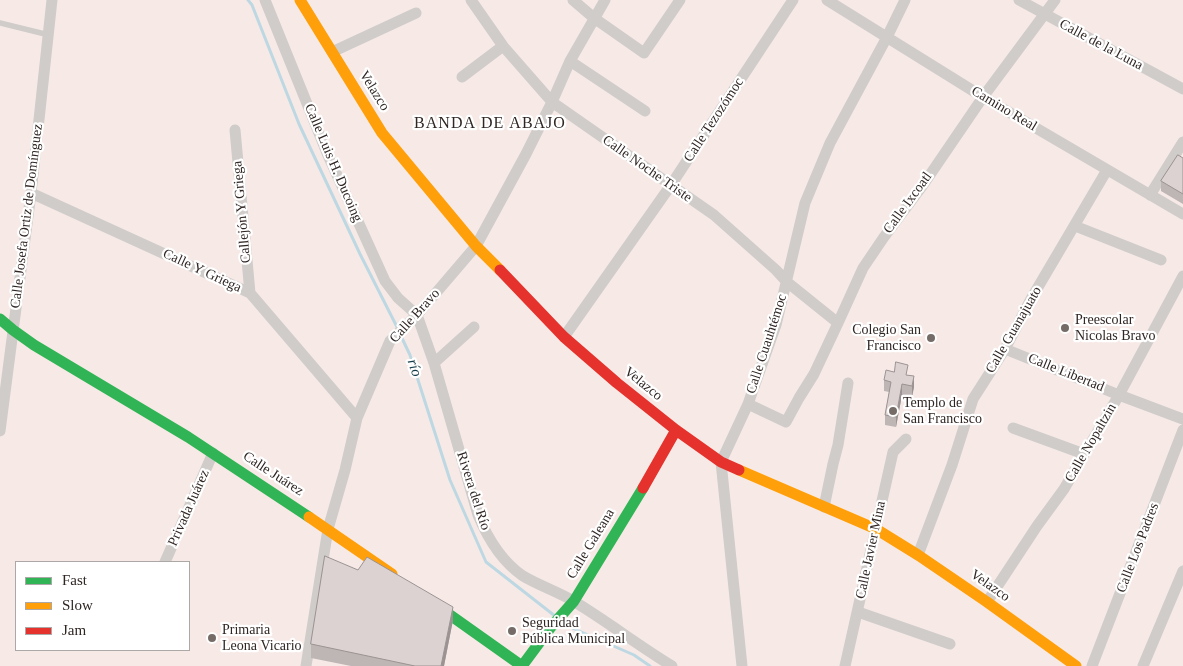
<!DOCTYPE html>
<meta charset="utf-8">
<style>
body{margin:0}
#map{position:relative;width:1183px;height:666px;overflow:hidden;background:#f7eae6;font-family:"Times New Roman",serif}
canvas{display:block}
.legend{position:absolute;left:15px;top:561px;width:175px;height:90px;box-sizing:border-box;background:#fff;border:1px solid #aca8a7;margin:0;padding:6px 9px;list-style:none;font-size:15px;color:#2f2623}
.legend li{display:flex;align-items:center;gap:10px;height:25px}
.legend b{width:25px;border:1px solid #aca8a7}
</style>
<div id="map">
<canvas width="1183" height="666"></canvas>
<ul class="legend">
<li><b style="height:6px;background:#30b455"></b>Fast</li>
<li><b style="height:6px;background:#ff9f0a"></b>Slow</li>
<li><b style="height:6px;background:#e5322d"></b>Jam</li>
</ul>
</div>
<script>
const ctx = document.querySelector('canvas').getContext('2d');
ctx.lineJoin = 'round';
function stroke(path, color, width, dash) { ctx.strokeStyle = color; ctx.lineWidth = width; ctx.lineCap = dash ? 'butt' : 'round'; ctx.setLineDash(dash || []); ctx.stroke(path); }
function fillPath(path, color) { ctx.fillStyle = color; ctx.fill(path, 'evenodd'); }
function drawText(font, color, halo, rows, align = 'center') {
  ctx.font = font + ' "Times New Roman",serif'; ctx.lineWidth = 4.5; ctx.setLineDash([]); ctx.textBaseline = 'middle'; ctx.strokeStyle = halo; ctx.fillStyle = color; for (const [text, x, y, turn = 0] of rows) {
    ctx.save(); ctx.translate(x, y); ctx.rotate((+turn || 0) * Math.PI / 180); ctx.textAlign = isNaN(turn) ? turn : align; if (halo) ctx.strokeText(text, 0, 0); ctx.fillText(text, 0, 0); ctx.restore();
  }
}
const stream = new Path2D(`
 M248,0L252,5L299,124L360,254L398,329
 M400,334L410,355L450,480L486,562L555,616
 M562,621L570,627L634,655L650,666`);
const lane = new Path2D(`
 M0,23L49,35`);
const street = new Path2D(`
 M265,0L327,153L385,281L398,298L417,315L434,363L478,515C488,539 501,561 523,576C540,586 559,592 575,602C608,622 639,646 672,666
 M471,0L503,46L552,102L714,215L776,270L787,282L838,323
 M573,0L594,18L644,53L680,0
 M827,0L983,97L1183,214
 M1019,0L1183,89
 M332,52L416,13
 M570,61L645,111
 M462,77L503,46
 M235,130L250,293
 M31,193L250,293L357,418
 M1150,195L1183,142
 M1075,226L1161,260
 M564,337L671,185L793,0
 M1005,349L1119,395L1183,419
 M434,363L474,327
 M748,404L786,422L799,398L814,374L838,323L863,268L884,237L923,185L983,97L1055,0
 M1013,428L1084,454
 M0,431L31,193L52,0
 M824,507L833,464L838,445L848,383
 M918,555L952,465L973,399L1005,349L1031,299L1107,170
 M165,562L213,453
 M987,602L1037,526L1064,489L1119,395L1183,276
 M858,612L950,644
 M306,666L328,529L345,470L357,418L390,341L417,315L476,246L526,154L552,102L570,61L605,0
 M742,666L721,462L748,404L776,325L805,203L830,143L887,37L905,0
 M845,666L893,452L906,439
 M1092,666L1183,430
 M1143,666L1183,571`);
const fast = new Path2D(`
 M0,319L13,330L34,345L188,437L309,517
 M436,605L522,666L551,627L574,601L643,488`);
const slow = new Path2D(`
 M300,0L382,133L476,246L500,270
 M739,470L876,529L918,555L987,602L1076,666
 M309,517L392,574`);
const jam = new Path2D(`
 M500,270L564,337L617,383L676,430L721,462L739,470
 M643,488L676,430`);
const wall = new Path2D(`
 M1183,158V204L1161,191V181Z
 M908,375L914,387L912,397L902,395L896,427L885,425V415L889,392L884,391V380Z
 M358,570L453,620L444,666H351L311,658V644Z`);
const shadedWall = new Path2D(`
 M914,376V387L912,397V386Z
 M902,384V395L896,427V417Z
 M453,607V620L444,666H441Z`);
const building = new Path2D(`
 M1178,155L1183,158V194L1161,181Z
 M896,362L908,365L906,375L914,376L912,386L902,384L896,417L885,415L891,382L884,380L886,370L894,372Z
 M325,556L358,570L367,557L453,607L441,666H415L311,644Z`);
const markers = [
 [1065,328,5,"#756b67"],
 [931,338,5,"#756b67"],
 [893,411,5,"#756b67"],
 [512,631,5,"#756b67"],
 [212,638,5,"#756b67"]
];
const streetNames = [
 ["Calle de la Luna",1101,45,28],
 ["Velazco",374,91,58],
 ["Camino Real",1004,109,31],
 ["Calle Tezozómoc",714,120,-57],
 ["Calle Luis H. Ducoing",333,163,67],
 ["Calle Noche Triste",647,169,35],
 ["Calle Ixcoatl",908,203,-54],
 ["Callejón Y Griega",242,212,-95],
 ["Calle Josefa Ortiz de Domínguez",27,216,-83],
 ["Calle Y Griega",202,271,25],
 ["Calle Bravo",415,316,-48],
 ["Calle Guanajuato",1014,330,-60],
 ["Calle Cuauhtémoc",767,344,-72],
 ["Calle Libertad",1066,373,22],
 ["Velazco",643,384,39],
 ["Calle Nopaltzin",1091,443,-60],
 ["Calle Juárez",273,474,33],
 ["Rivera del Río",473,491,72],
 ["Privada Juárez",189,508,-66],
 ["Calle Galeana",591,544,-59],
 ["Calle Los Padres",1138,548,-69],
 ["Calle Javier Mina",871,550,-78],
 ["Velazco",990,586,35]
];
const poiNames = [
 ["Preescolar",1075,320],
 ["Nicolas Bravo",1075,336],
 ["Colegio San",921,330,"right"],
 ["Francisco",921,346,"right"],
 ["Templo de",903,403],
 ["San Francisco",903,419],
 ["Seguridad",522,623],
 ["Pública Municipal",522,639],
 ["Primaria",222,630],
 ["Leona Vicario",222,646]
];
const waterNames = [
 ["río",414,368,71]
];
const quarterNames = [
 ["BANDA DE ABAJO",490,124]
];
stroke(stream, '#bdd8e2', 3);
stroke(lane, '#cfccca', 5.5);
stroke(street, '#cfccca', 11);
stroke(fast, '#30b455', 11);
stroke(slow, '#ff9f0a', 11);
stroke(jam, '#e5322d', 11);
fillPath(wall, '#beb5b5');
fillPath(shadedWall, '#9b9393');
fillPath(building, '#ddd2d2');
stroke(building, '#9b9393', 1);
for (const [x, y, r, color] of markers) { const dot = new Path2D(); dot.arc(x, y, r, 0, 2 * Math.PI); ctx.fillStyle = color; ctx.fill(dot); stroke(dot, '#fff', 2); }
drawText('14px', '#2f2623', '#fff', streetNames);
drawText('14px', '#2f2623', '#fff', poiNames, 'left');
drawText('italic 15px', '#143b48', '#fff', waterNames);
ctx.letterSpacing = '1px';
drawText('16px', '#2f2623', '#fff', quarterNames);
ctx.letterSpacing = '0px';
</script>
